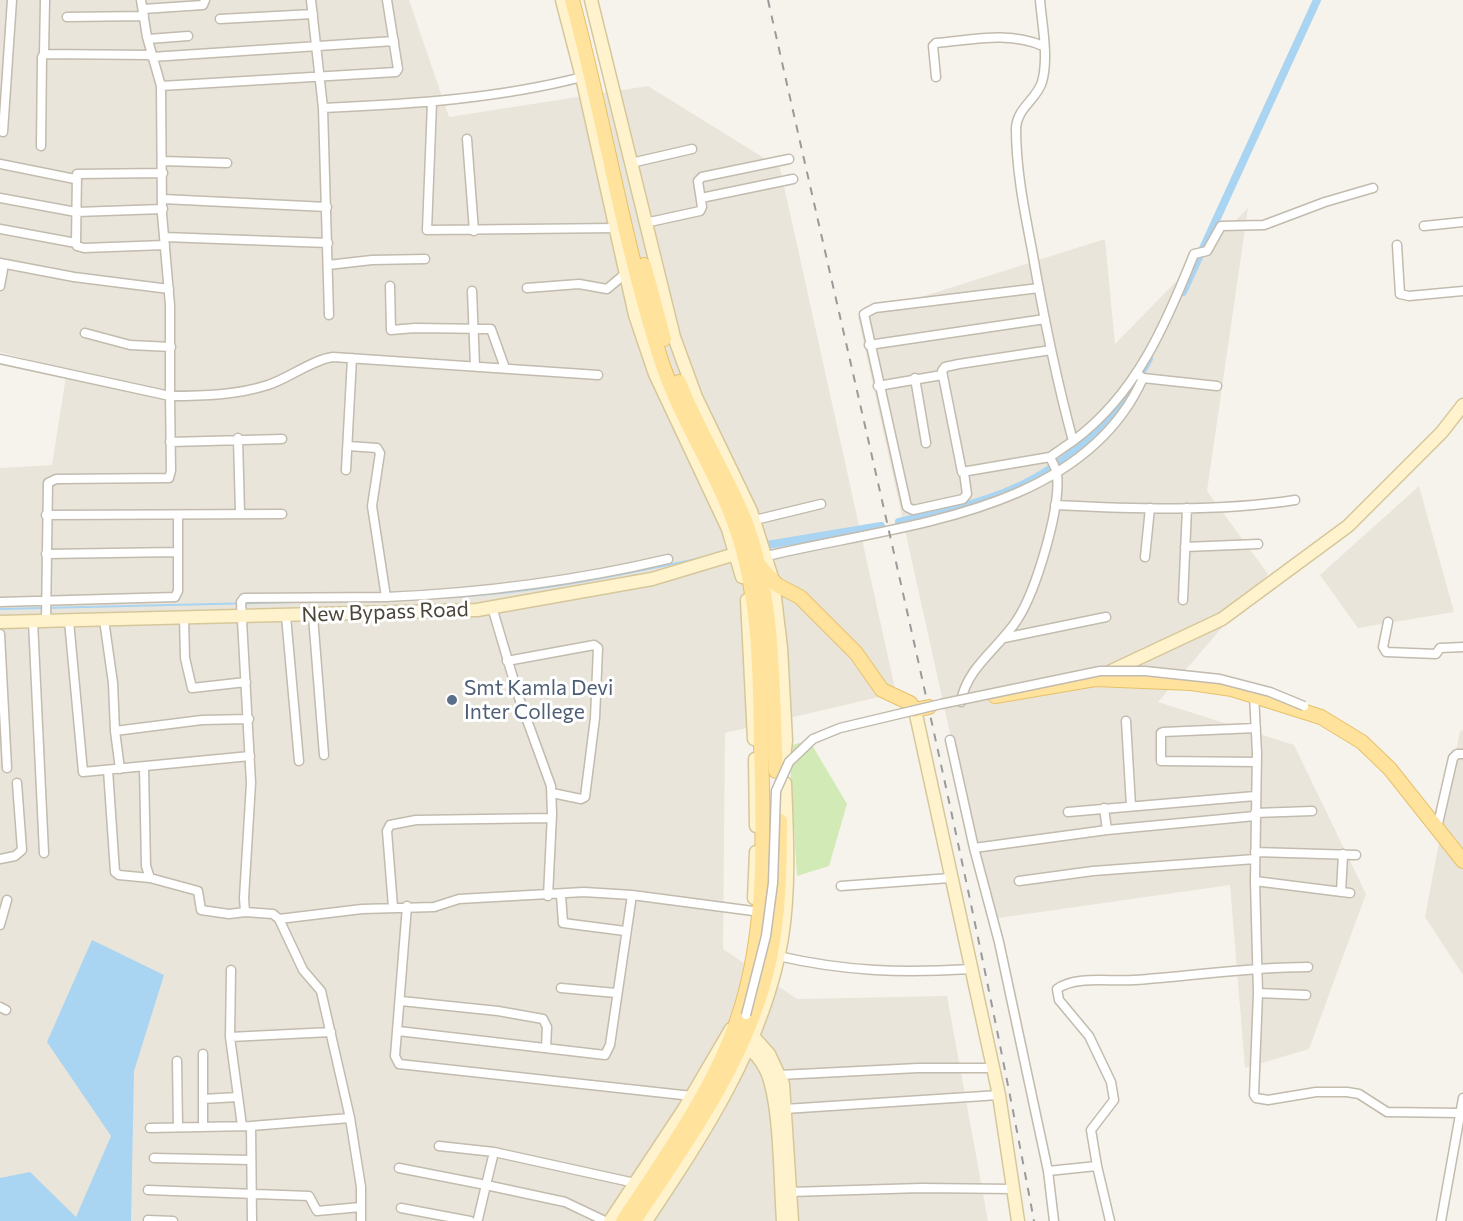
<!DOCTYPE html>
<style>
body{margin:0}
canvas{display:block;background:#f6f3ec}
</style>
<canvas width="1463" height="1221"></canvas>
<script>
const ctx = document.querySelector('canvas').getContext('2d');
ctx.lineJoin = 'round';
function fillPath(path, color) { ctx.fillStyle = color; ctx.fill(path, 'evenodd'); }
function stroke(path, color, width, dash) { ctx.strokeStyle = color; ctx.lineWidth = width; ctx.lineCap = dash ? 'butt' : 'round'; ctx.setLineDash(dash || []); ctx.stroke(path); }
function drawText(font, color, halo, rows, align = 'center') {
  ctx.font = font + ' Commissioner,sans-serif'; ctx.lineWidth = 6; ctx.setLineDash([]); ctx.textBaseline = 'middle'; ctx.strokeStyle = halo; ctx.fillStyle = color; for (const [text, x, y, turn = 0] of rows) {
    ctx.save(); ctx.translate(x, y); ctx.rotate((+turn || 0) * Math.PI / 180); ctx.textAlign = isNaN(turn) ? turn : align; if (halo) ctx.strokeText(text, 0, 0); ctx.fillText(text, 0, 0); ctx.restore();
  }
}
const residential = new Path2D(`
 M0,0H409L449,117L648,86L780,168L896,693L725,733L723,949L797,999L947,996L988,1221H0V468L52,465L67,370L0,352Z
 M1248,208L1207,491L1268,574L1158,702L1294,745L1366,894L1309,1049L1245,1068L1230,885L991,919L858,317L1105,239L1115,344Z
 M1419,486L1454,612L1358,628L1320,575Z
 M1463,730V975L1425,917L1460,731Z`);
const green = new Path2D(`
 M809,740L847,804L829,866L797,876L789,746Z`);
const water = new Path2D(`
 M92,940L164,975L134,1071L131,1221H0V1178L30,1172L76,1217L111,1136L47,1042Z`);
const stream = new Path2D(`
 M432,598C524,595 612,577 701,558
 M0,609L342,601`);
const canal = new Path2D(`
 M1183,292L1317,0
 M899,522C937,513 977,505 1013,489C1070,464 1120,414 1149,359
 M767,545L881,526`);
const street = new Path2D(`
 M311,0L323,108C411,104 497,99 582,77
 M143,9L203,5L205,0
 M67,17L144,16
 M220,19L313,14
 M148,39L188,36
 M44,54L45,0
 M152,57L394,41
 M936,77L933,46L936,43C973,40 1008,31 1043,46
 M161,86L396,72L398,69L387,0
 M432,103L427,230L617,228
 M323,108L329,315
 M3,132L12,0
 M467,139L474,231
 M41,146L42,57L44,54L152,55
 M163,161L227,163
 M631,163L692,149
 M0,164L75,179
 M163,173L77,174L76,243L77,246L84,248L165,245
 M0,198L76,212L163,209
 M701,198L793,179
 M163,199L327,207
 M645,223L700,211L702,207L698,181L702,177L789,159
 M1424,226L1463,222
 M0,229L76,243
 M164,237L328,243
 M1397,245L1400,294L1409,296L1463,291
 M0,263L74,277L169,289
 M328,265L372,260L425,259
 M0,286L4,264
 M390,286L391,330L415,328L491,329L505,368
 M527,288L579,284L607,289L626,273
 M472,291L475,366
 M85,333L130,345L171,347
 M869,345L1045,319
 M0,359L170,396V305L162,214L161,86L147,37L141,0
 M915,378L926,443
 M1143,378L1217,386
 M878,386L942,375
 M238,438L240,513
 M1073,441C1136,395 1166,324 1194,254L1207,251L1221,226L1264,225L1325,202L1373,188
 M170,442L282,439
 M348,446L377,448L380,453L372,506L386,597L244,598L241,602L251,783L244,898L245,912L273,914L279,919L303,970L321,991L350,1118L361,1187V1221
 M1050,457L962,472L942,371L945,367L959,364L1051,350
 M346,470L352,358
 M964,473L967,494L963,499L913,510L907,507L864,314L875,308L1039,288
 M1055,505C1135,509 1217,512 1295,500
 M46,515L282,514
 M755,520L821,504
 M1185,547L1258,544
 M46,554L177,552
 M763,557C891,525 1081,517 1143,378L1136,373
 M1145,557L1150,508
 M386,597C481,593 575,581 668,559
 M1183,600L1187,508
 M0,602L175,597L178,591V515
 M492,607L519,698L551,786L552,814L548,896
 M286,616L299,761
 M313,616L324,755
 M184,618L185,658L192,688L246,682
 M104,620L113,683L115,731
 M33,621L44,853
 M46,621L48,483L56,479L169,478L171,471L170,396C204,396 237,395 268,385C289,378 314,359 333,357L598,375
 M69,621L83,772L250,756
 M1388,622L1383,647L1386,652L1436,654L1440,648L1463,647
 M0,634L7,768
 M1004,638L1106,617
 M507,661L594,645L598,648L595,718L585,797L581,799L552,793
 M1254,695L1257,753L1255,881L1350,893
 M961,702C966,668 999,648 1017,620C1036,591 1061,508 1057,474C1056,468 1052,462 1050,457L1073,441C1056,378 1043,314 1032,250C1024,209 1016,169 1016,128C1017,108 1037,99 1042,82C1049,57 1042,25 1040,0
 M1126,721L1131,806
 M1256,728L1163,732L1161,733V761L1256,762
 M950,740L974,848
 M144,767L146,866L150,878L198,891L201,910L229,914L245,912
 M120,769L115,731L202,720L249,719
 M108,770L115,872L119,875L150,878
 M1104,808L1107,830L974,848L999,942L1048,1171L1097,1166L1110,1221
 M1068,812L1255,796
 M1255,813L1312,811
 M1437,828L1453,758L1457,754H1463
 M1107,830L1255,816
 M1255,852L1356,855
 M0,859L15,856L22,850L17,783
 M1019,881L1093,871L1255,859
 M1255,881L1258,993L1254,1095L1256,1098L1268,1100L1316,1092H1347L1359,1094L1387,1112L1460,1113
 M841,886L950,878
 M1341,892L1343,854
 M561,895L563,923L625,931
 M407,906L395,1056L399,1064L692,1096
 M393,907L387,831L390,825L416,820L552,818
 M279,919L362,909L434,907L459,899L584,892L632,895L753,911
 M0,925L7,900
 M778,956C848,972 902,973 972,969
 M561,988L616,993
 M1258,993L1306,995
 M401,1001L498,1011L543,1019L547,1027L546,1048
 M0,1007L6,1010
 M398,1031L605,1055L610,1045L632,895
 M230,1037L231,970
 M177,1061L178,1126
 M780,1075L918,1068H992
 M203,1099L238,1097
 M785,1109L999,1095
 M203,1126V1054
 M242,1126L230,1037L331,1032
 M251,1126L252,1221
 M150,1128L251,1126L350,1118
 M439,1146L494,1152
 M154,1158L251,1160
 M1097,1166L1091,1130L1114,1100L1111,1082L1089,1036L1059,1000L1057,989C1076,975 1111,982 1134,980C1192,976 1249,967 1308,967
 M399,1168L486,1185L494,1152L635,1183
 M1048,1171L1054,1221
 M148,1190L309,1196L317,1211L361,1207
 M790,1192L921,1188L1014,1189
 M401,1208L470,1221
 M478,1219L486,1185L565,1202L605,1221
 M148,1220L173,1221
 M1441,1221L1463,1098`);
const secondary = new Path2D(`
 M562,0L582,77L635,315L655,374L728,529L742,577
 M591,0L674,337L696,397L751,511L773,581L781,648L786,740L784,758
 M747,600L754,739
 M0,622L477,610L652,579L742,552
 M1107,673L1222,619L1348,526L1442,432L1463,405
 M915,710L999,1095L1018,1221
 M755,759L756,826
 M754,898L756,852
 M750,1033L769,1054L783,1084L792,1221
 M742,1044C753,1050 762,1061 767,1072C781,1106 780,1182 783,1221
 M610,1221L684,1109L731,1029
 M646,1221C704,1134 764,1044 782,938C790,887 787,834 785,783`);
const primary = new Path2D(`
 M572,0C604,118 623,240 660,357C680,421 721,476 740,540C760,607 760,676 761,745C763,829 767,913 745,995C723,1078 669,1151 623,1221
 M644,265L664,339
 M679,382C697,429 725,472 744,518C775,597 772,688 776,771
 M756,562L777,585L800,597L856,653L882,690L910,703L915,710L929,707
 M995,696L1095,679L1191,683L1232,689L1321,717L1362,742L1390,769L1463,861
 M634,1221C688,1140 750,1055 770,958C779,912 780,867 780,821`);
const rail = new Path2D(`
 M768,0C859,406 958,812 1034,1221`);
const streetBridge = new Path2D(`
 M746,1015L766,936L773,883L776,791L789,762L813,739L840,728L941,704L1100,671H1145L1220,679L1270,692L1304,706`);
const markers = [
 [452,700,6,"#5c6f8a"]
];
const streetNames = [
 ["New Bypass Road",385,612,-2]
];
const serviceNames = [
 ["Smt Kamla Devi",464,688],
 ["Inter College",464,712]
];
fillPath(residential, '#eae5da');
fillPath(green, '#d2eab5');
fillPath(water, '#a9d4f2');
stroke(stream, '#a9d4f2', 2);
stroke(canal, '#a9d4f2', 8);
stroke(street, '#c2bbae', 11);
stroke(secondary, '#d6c79b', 15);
stroke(primary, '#e6c16a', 16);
stroke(street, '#fff', 8);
stroke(secondary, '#fff3cd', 12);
stroke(primary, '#ffe39c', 14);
stroke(rail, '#9a9a9a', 2, [8, 8]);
stroke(streetBridge, '#c2bbae', 11, []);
stroke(streetBridge, '#fff', 8);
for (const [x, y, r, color] of markers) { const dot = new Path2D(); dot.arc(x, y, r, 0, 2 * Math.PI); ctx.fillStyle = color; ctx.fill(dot); stroke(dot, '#fff', 2); }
drawText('21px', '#4b4439', '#fff', streetNames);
drawText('21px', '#4e5e75', '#fff', serviceNames, 'left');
</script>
